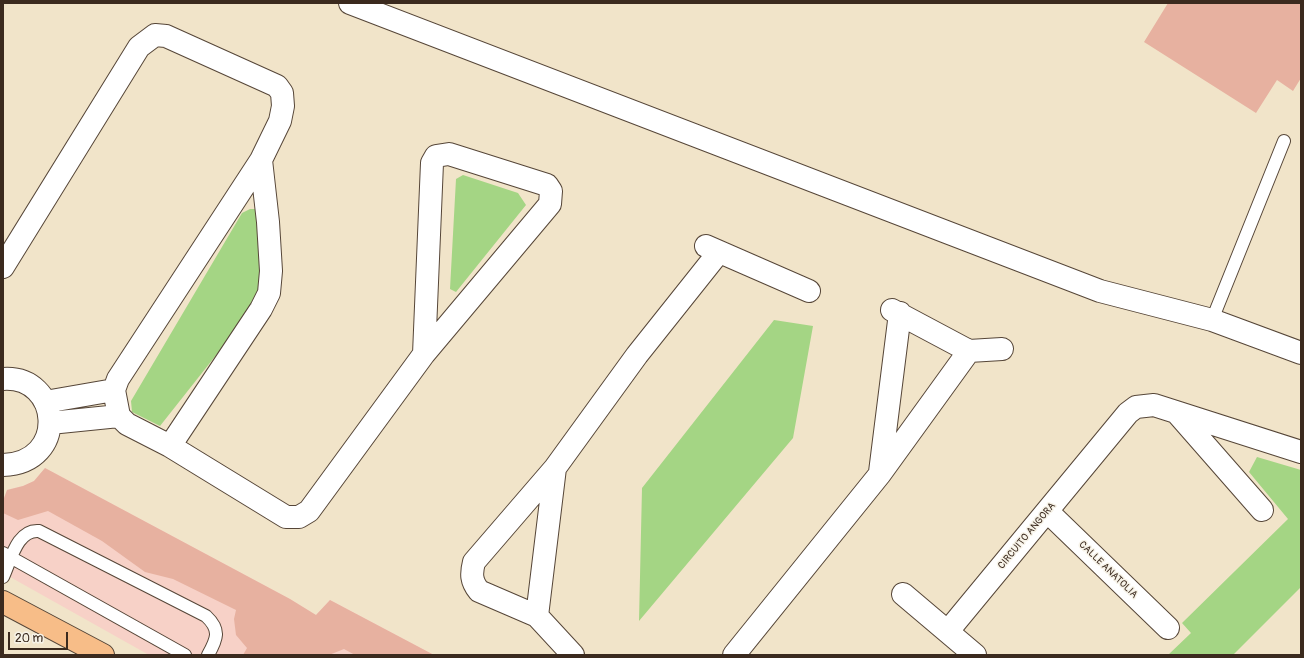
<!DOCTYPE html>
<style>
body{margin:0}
#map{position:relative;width:1304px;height:658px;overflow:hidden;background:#f1e4c9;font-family:Pangolin,sans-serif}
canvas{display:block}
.frame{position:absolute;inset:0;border:4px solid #3b2a1e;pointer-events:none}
.scale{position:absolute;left:8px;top:632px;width:60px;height:18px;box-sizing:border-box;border:2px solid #3b2a1e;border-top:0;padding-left:5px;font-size:12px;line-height:14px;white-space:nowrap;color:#3b2a1e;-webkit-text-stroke:3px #f7f3e8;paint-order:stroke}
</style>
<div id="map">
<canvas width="1304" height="658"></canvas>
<div class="frame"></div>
<div class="scale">20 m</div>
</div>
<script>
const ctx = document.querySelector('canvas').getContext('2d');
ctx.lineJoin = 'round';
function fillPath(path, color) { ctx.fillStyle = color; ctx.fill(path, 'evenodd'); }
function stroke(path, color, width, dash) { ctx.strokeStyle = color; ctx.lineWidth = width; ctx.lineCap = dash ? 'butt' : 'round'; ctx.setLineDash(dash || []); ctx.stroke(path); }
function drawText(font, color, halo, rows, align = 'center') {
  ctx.font = font + ' Pangolin,sans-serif'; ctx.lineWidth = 3; ctx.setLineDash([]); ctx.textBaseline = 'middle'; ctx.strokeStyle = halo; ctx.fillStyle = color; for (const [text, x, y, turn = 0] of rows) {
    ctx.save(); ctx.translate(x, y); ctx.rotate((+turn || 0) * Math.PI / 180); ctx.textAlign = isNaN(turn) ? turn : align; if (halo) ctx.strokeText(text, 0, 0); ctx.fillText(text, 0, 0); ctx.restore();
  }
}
const built = new Path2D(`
 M45,468L290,599L316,615L330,600L434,655H149L3,573V501L7,490L23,486L34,481Z`);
const green = new Path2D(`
 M463,175L518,193L526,205L456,292L450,289L456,179Z
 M250,209H261L262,297L160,426L132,412L131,401L242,213Z
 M774,320L813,326L793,438L639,621L642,488Z
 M1257,457L1301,470V587L1233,655H1168L1191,633L1182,623L1288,519L1249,472Z`);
const building = new Path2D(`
 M1168,3H1301V78L1293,91L1277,80L1256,113L1144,42Z
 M45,468L290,599L316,615L330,600L434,655H355L344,649L329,655H243L247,648L236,635L234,619L236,610L173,579L145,572L102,541L48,511L18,520L3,513V501L7,490L23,486L34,481Z`);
const lane = new Path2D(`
 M1212,320L1284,141
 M3,553L185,655
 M3,577C11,560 17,529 39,531L206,616C221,630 217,639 208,655`);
const street = new Path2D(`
 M350,3L1100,291L1212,320L1301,353
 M706,246L809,291
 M3,267L139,47L155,35L166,36L277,86L282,93L283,106L280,121L261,160L118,379L114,390L119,416L127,424L170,446L286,517H299L309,511L424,354L550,204L551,191L547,185L449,154L436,156L432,163L424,354
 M892,310L969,351
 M3,379C61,375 69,463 3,465
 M45,402L114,390
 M1177,413L1262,510
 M50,423L119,416
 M170,446L261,309L269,293L271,271L268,222L261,160
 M880,472L900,313
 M1048,512L1168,628
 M903,594L975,655
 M537,616L555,468
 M948,631L1128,413L1136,407L1154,405L1301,452
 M573,655L537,616L479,591C471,581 471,574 474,562L555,468L637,355L719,252
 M734,655L880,474L969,351L1002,349`);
const primary = new Path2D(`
 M3,602L103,655`);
const streetNames = [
 ["CIRCUITO ANGORA",1027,536,-50],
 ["CALLE ANATOLIA",1108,570,44]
];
fillPath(built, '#f7d1c7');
fillPath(green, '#a4d584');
fillPath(building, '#e7b1a0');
stroke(lane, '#564638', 14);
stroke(street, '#564638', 24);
stroke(primary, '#564638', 24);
stroke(lane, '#fff', 12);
stroke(street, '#fff', 22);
stroke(primary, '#f7bd88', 22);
drawText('10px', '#3b2a1e', '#f7f3e8', streetNames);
</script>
